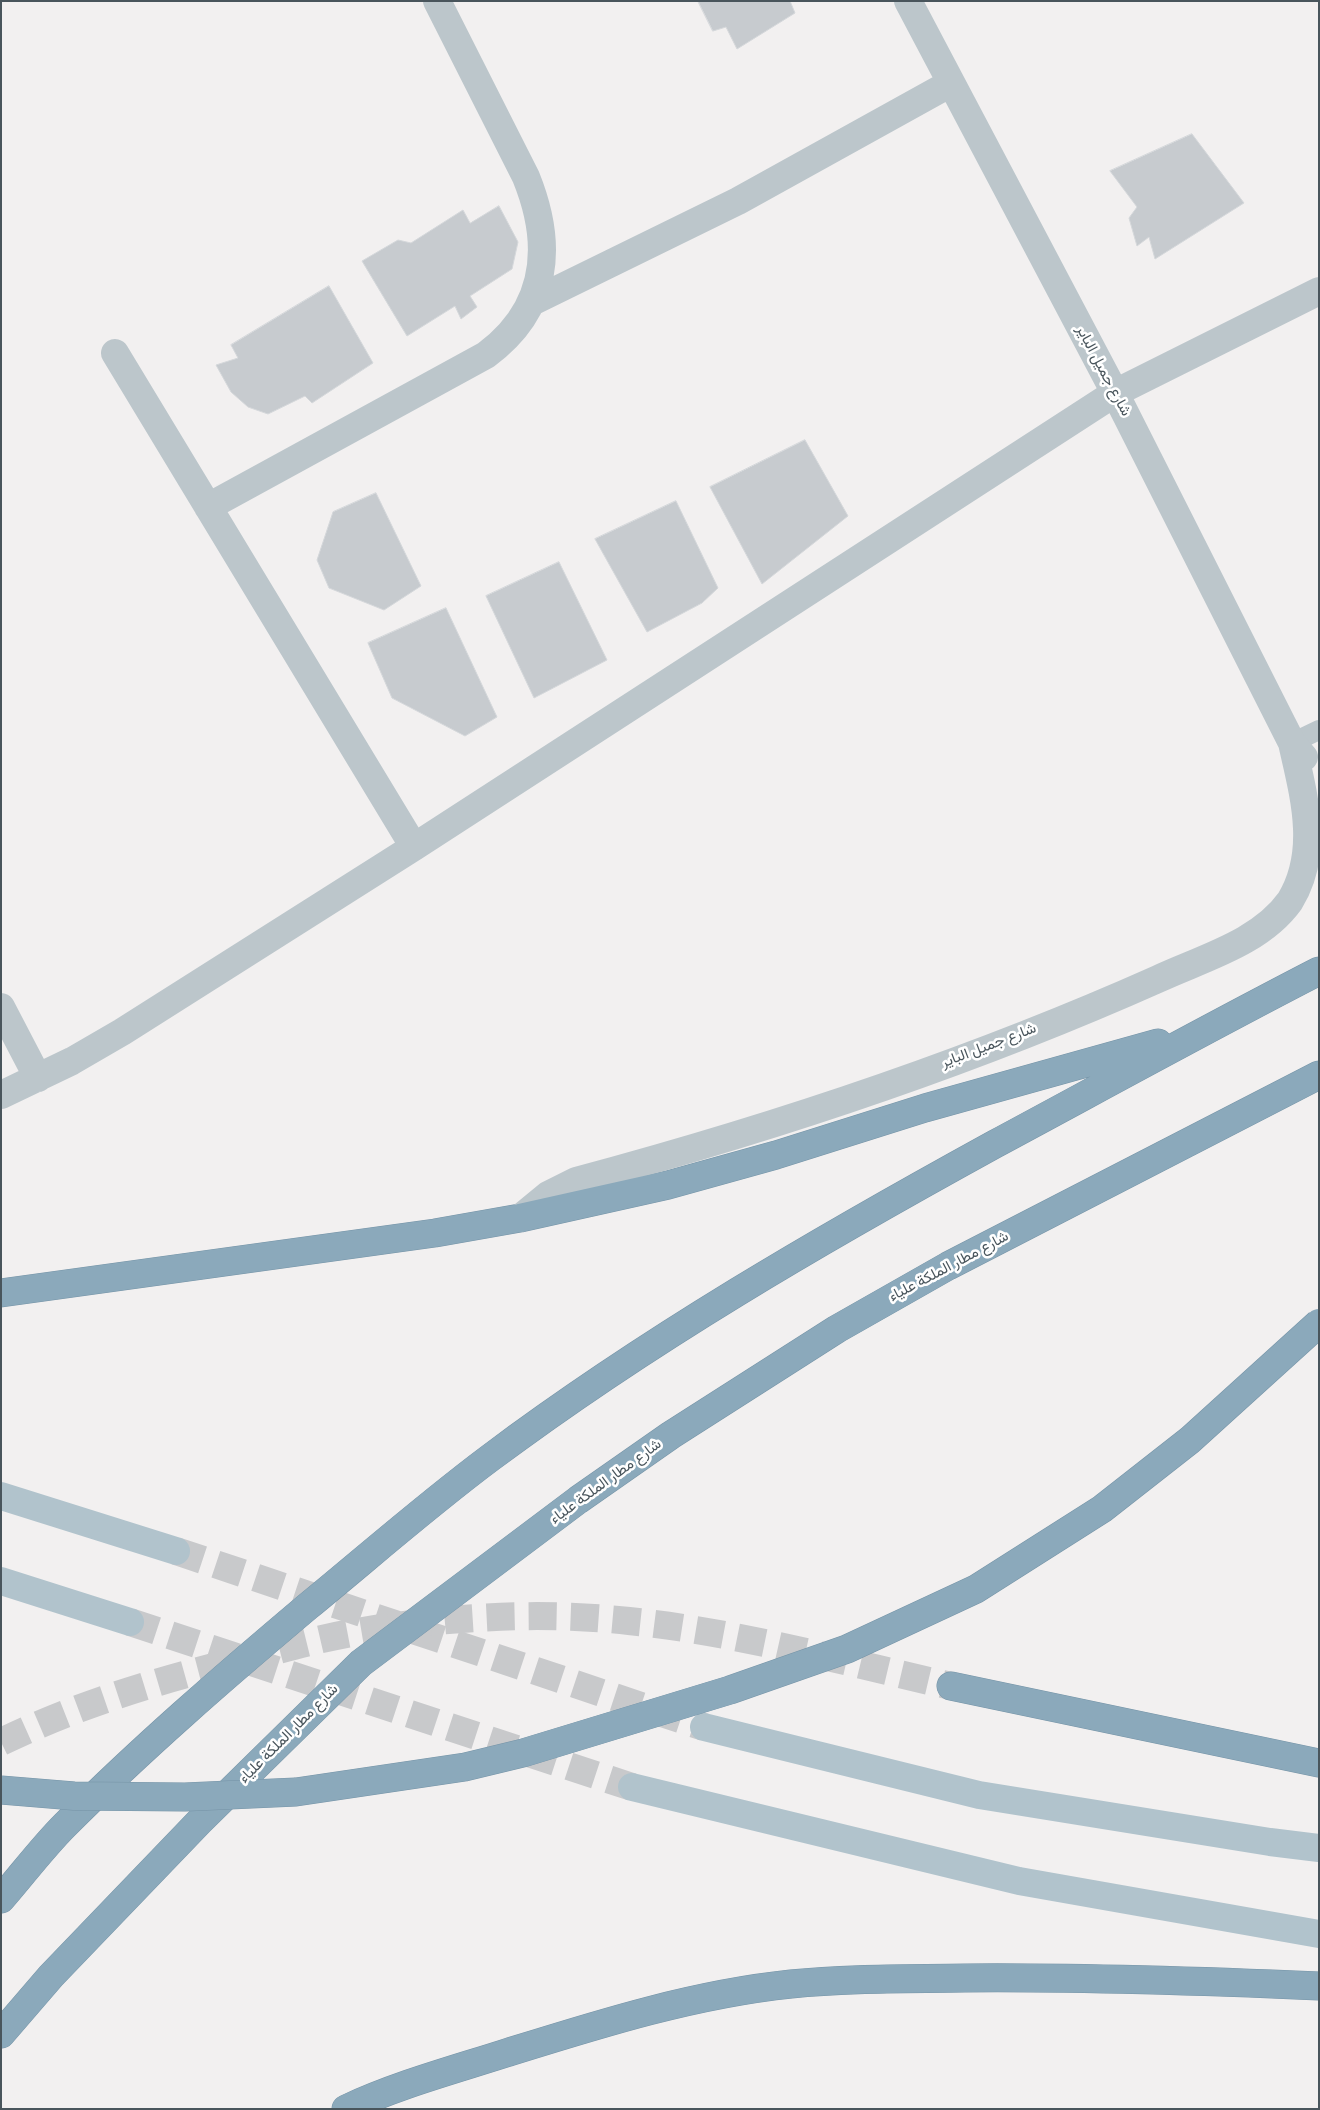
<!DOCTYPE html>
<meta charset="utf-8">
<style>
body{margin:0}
#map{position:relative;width:1320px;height:2110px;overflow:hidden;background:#f2f0f0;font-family:Roboto,sans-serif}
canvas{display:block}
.frame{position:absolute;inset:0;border:2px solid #49555c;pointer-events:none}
</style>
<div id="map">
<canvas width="1320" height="2110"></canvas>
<div class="frame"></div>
</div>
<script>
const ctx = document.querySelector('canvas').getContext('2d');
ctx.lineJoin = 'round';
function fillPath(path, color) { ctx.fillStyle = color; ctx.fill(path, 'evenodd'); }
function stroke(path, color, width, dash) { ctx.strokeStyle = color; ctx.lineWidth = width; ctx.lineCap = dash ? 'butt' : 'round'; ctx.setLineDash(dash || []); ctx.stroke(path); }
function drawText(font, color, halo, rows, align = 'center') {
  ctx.font = font + ' Roboto,Vazirmatn,sans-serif'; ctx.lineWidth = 5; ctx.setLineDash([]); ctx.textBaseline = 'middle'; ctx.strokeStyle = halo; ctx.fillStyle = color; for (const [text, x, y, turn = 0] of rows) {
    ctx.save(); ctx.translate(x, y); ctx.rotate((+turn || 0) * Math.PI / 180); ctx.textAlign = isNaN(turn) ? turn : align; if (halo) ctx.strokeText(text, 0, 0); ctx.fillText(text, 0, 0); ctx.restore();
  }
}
const building = new Path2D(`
 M698,1H790L795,13L737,49L726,27L713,31Z
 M1192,134L1244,203L1155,259L1149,237L1137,246L1129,218L1137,207L1110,171Z
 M499,206L518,242L512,269L470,296L477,307L461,319L455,306L407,336L362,261L398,240L411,243L463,210L470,223Z
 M329,286L373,363L312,403L305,396L268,414L248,407L231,392L216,365L238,358L231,345Z
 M805,440L848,516L762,584L710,487Z
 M376,493L421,586L384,610L329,588L317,560L333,512Z
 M676,501L718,588L702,603L647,632L595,539Z
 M559,562L607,660L534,698L486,596Z
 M446,608L497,717L465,736L392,698L368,643Z`);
const primaryTunnel = new Path2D(`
 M176,1551L704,1727
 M130,1622L632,1787`);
const highwayTunnel = new Path2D(`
 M1,1742C77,1705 156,1681 237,1661C275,1651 313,1640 351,1633C442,1617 538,1611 629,1621C738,1632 844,1662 951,1686`);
const lane = new Path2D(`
 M1292,743L1319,730`);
const street = new Path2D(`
 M908,1L1115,393L1292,743L1304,757
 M532,302L738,201L951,83
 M115,353L414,847
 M208,507L486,355C548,309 554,246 526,177L437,1
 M1,1007L38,1078
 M1,1095L72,1061L122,1032L414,847L1115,393L1319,291
 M520,1218L548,1195L576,1181C770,1129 974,1061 1158,979C1203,958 1260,943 1290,901C1320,852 1304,796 1292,743`);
const primary = new Path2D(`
 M1,1496L176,1551
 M1,1581L130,1622
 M704,1727L979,1795L1270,1842L1319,1848
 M632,1787L1019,1881L1319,1934`);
const highway = new Path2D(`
 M1,1293L435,1233L520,1218L668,1185L776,1155L925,1108L1158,1043
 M951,1686L1319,1763
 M1,1899C22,1875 42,1848 65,1825C142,1748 224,1677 307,1607C368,1557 427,1505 490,1458C649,1339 822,1239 995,1144C1103,1086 1210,1027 1319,971
 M1,2034L51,1976L199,1822L361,1663L578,1500L671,1435L837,1329L948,1266L1319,1075
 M346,2109C397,2085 453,2070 506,2053C599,2024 694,1994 791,1984C849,1978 907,1979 965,1978C1083,1977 1201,1981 1319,1986`);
const highwayBridge = new Path2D(`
 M1,1790L74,1796L185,1797L296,1792L465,1767L523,1753L730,1690L847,1649L976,1589L1102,1509L1190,1440L1319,1323`);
const streetNames = [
 ["شارع جميل الباير",1103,371,62],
 ["شارع جميل الباير",989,1046,-21],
 ["شارع مطار الملكة علياء",949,1267,-28],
 ["شارع مطار الملكة علياء",606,1482,-36],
 ["شارع مطار الملكة علياء",289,1734,-45]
];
fillPath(building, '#c7cbcf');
stroke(building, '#d4d7da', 1);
stroke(primaryTunnel, '#c8c9cb', 28, [28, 14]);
stroke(highwayTunnel, '#c8c9cb', 28, [28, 14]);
stroke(highway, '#7694a7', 29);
stroke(lane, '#bcc6cb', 20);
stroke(street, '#bcc6cb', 28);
stroke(primary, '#b1c3cc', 28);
stroke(highway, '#8ba9bb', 28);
stroke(highwayBridge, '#7694a7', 29, []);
stroke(highwayBridge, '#8ba9bb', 28);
drawText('15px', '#49555c', '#fff', streetNames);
</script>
